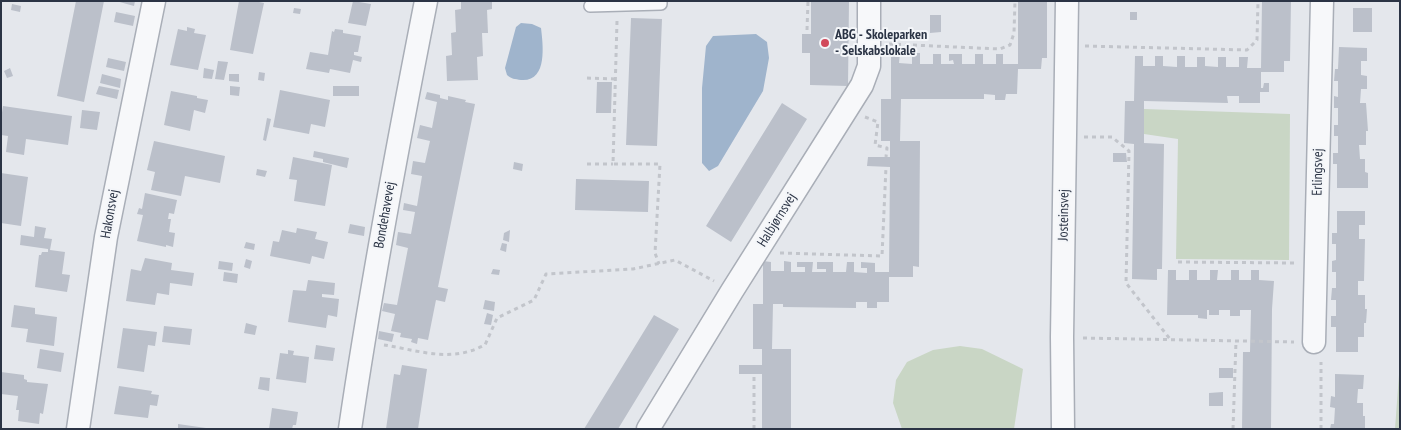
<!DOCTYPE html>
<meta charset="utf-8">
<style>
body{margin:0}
#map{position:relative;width:1401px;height:430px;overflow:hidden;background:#e4e7ec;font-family:"PT Sans Narrow",sans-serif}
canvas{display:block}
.frame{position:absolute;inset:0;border:2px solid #2b3445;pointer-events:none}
</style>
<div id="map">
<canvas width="1401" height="430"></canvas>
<div class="frame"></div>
</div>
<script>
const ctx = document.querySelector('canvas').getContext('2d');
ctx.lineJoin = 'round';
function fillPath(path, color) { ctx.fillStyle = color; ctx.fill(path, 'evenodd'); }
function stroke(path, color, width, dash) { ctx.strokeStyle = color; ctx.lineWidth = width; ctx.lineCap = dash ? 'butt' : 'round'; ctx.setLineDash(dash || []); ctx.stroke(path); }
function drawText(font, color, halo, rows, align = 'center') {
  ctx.font = font + ' "PT Sans Narrow",sans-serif'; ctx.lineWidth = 4; ctx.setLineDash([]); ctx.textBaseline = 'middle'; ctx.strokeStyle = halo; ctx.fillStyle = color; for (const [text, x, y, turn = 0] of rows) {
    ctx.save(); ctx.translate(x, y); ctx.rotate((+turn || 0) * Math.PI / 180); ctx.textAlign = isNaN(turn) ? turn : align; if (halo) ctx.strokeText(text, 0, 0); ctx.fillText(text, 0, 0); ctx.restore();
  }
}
const green = new Path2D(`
 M1144,109L1290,114L1289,260L1176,259L1178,139L1144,134Z
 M960,346L982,349L1023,369L1014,429H902L893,403L896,380L907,362L933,350Z
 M1400,361V429H1395Z`);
const water = new Path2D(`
 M521,23L532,24L541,28C543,45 548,82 521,80C515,79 511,79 507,75L505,68L516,27Z
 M756,34L767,42L769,58L763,91L718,166L709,171L702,163V88L706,46L713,36Z`);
const building = new Path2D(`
 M76,1H104L84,102L57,96Z
 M116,1H135L134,6Z
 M239,1H254L264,3L253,54L230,50Z
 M353,1L371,4L366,26L348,23Z
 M461,1H492V9L487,10L488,33H482L483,56L477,57L478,80L447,81L446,56L452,55L451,33L456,32L455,10L461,9Z
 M811,1H849L848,86L810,85V53H802V34H811Z
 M1018,1H1047V58H1042L1041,69H1018L1017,94H1006L1005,100H995V95L984,94V99H901L900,141H920L919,267L913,266V277H889V302H877V308H867V302H856V308L783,307V304H773L772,349H791V429H762V374H739V365H762V349H753V304H763V261L771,262V271H784V261L791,262V272H805V267H797V262H813L812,272H826V269H817V262H833V272H846L847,262H854V272L867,273V268H861V262L875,263V272H889L890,167L867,166L868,157H890V141H881V99H891V53H900L899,63L912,64V53H920V64H933V54H941V64H954L953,60L949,61V54H962V64H975V54H983V64H996V54H1003V64H1018Z
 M1262,1H1291L1290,61H1284V72H1261V88H1263L1264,83H1269V92H1260V103H1239V96H1227L1228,103L1144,101V143L1164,144L1162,269H1157V280L1132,279L1134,144L1124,143L1125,101H1134L1135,56H1143V66H1155V56H1163V66L1177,67V56H1185V67H1197V57H1205V66L1218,67V57H1226V67H1239V57H1248L1247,68H1261Z
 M12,4L21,6L20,12L11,10Z
 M294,8L301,9L300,14L293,13Z
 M1353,8H1372V32H1353Z
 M116,12L135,16L133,26L114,22Z
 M1130,12H1137V20H1130Z
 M930,15H941V32L930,33Z
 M631,18L662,19L657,146L626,145Z
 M187,27L195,29L194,33L206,35L198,70L170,65L178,29L187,31Z
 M335,29L343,30V33L361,36L358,52H354V55L362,57L361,62L353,60L350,73L330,69L329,73L306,69L310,52L328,55L332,31L334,32Z
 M1339,47L1367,48V61H1361V75L1367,76V89H1361L1360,103H1366L1368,131H1366V145H1359L1360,159H1365V172L1368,173V188H1337V164H1333V153H1338V136H1334V125H1338V108H1334V96L1338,97V81H1334L1335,69H1338Z
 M108,58L126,62L124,71L106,67Z
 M218,61L228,62L224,80L215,79Z
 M10,68L13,76L7,78L4,71Z
 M204,68L214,70L212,79L203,78Z
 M259,72L265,73L264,81L258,80Z
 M102,74L121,79L120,88L100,83Z
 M229,74H239V82L229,81Z
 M597,82H612L611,113H596Z
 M99,86L119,90L117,99L96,94Z
 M230,86L240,87L239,96L230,95Z
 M333,86H359V96H333Z
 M280,90L330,100L325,127L311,124L309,134L273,127Z
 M171,91L197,96V98L208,100L205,113L194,110L190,131L164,125Z
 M427,92L440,95V98L448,100V96L466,100L465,102L475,104L438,287L448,289L445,302L436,300L428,340L418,338L417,344L411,342L412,339L400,337L401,333L391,331L395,314L382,311L384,303L397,305L408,248L396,245L398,232L411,234L415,212L403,210L404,203L417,206L422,176L411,174L413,161L425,163L430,141L417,138L420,125L432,128L437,102L425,99Z
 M782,103L807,119L731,242L706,226Z
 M3,106L72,116L68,145L26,139L24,155L6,152L8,136L1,135V119Z
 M82,110L100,112L97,130L80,128Z
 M267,118L271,119L266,141L263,140Z
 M154,141L225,156L220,183L185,176L181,196L151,190L155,172L147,170Z
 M314,151L349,158L347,168L323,162V159L313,157Z
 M1113,153H1126L1127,162H1113Z
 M293,157L332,165L325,206L294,201L297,180L289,179Z
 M514,162L523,164L522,171L513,169Z
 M257,169L267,171L265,177L256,175Z
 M1,173L28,177L21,226L1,223Z
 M576,179L649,181L648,212L575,210Z
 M145,193L177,200L174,214L169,213L168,219H171L169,232L175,233L173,247L166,245V247L137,241L143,215L137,214L139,208L142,209Z
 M1337,211H1365V225H1359V239H1365L1364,281H1358V295H1365V309H1367L1366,323H1364V337H1358V352H1336V327H1331V316H1336V300H1331L1332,288H1336V272H1332V261L1336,260V244H1332V233H1337Z
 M350,224L365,227L364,236L348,233Z
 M35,226L46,228L44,238L52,239L50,250L65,252L62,274L70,275L67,292L35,287L39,255H41L42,252H48V249L20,245L21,235L34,237Z
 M297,228L317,232L315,239L328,242L324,259L312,256L310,264L270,256L273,241L279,242L282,230L296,233Z
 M510,230L509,242L503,240L504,233Z
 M246,242L255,244L254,250L244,248Z
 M502,243L507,244L506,252L500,250Z
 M145,258L172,263L171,270L194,273L192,286L170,283L169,295L157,293L155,305L126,301L131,269L141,271Z
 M246,259L252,261L250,269L244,267Z
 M219,261L233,263L232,271L218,269Z
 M493,269L500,270L499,275L491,274Z
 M1168,270H1176V280H1189V270H1197V280H1210V270H1218L1217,280H1231V270H1239V280H1251V270H1259V280L1274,281L1272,309L1271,429H1242L1243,352H1250L1251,310H1240V316H1230V310H1219V315H1209V310H1207V319L1198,318V315H1167Z
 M224,272L238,274L237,283L223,281Z
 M308,280L335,283L334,295L322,294V297L339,299L337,317L328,315L326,328L288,322L293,290L306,291Z
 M485,300L495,302L494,311L483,309Z
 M14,305L35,308V314L57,317L54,346L26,342L28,329L11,327Z
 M487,313L493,315L491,325L484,324Z
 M654,315L679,329L618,429H584Z
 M246,323L257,326L255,335L244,333Z
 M164,326L192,329L190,345L162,342Z
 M123,328L157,332L155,346L148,345L144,372L117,368Z
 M379,331L394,334L392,342L378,339Z
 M316,345L335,348L333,361L314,359Z
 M40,349L64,353L61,372L37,368Z
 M288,350L294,351L293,355L309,357L306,383L276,379L280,353L288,354Z
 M402,365L427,369L418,429H386L394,374L400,375Z
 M1219,368H1233V378H1219Z
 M1,372L24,375V379L27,380V382L48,384L43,414L40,413L39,424L18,421L19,410H16L18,396L1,394Z
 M1335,374L1364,375L1363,389H1358L1357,403H1363V416H1365V429H1330L1331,424H1334L1335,408L1330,407L1331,396L1335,397Z
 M260,377L270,378L269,391L258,389Z
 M119,386L152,391L151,394L159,395L157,406L150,405L148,418L114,414Z
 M1223,392V406H1209V393Z
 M272,408L298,412L296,425H293L292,429H269Z
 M178,424L206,428L205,429H178Z`);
const path = new Path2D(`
 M617,21L613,164H660L655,253L659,264
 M807,30L808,1
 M889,44L1000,49L1010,45L1014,33L1015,1
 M1085,46L1247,50L1257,40L1258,1
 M587,78L616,79
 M865,117L878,122L875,145L887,148L886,157
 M1084,137H1112L1129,151L1126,283L1170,339
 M587,164H613
 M780,253L882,256L886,167
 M1178,262L1295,263
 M1083,338L1294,342
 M384,345C411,349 443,360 470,351C475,350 480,347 485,345L497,318L534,300L546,274L633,269L675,260L714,281
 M754,429V377
 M1233,429L1236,341
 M1321,429V362`);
const lane = new Path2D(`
 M590,6L661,4V1`);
const street = new Path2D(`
 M1314,342L1322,1
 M78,429L106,237L154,1
 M350,429C371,285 398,143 426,1
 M648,429L732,291L862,85L869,66V1
 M1063,429L1062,337L1067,1`);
const markers = [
 [825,43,5,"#d1495b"]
];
const poiNames = [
 ["ABG - Skoleparken",835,35],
 ["- Selskabslokale",835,51]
];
const streetNames = [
 ["Erlingsvej",1318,172,-89],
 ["Hakonsvej",110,214,-80],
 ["Bondehavevej",385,215,-80],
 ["Josteinsvej",1064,215,-89],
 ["Halbjørnsvej",777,220,-58]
];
fillPath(green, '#c9d6c5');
fillPath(water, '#9fb4cc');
fillPath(building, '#bbc0ca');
stroke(lane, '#a9aeb7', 14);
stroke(street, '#a9aeb7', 25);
stroke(path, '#c2c5cb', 3, [4, 4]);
stroke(lane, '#f7f8fa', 11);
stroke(street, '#f7f8fa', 22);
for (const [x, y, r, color] of markers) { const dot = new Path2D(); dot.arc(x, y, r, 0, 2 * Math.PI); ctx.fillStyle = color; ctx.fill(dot); stroke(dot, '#f4f6f9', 2); }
drawText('bold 14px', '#2b3445', '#f4f6f9', poiNames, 'left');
drawText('14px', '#2b3445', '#f4f6f9', streetNames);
</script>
